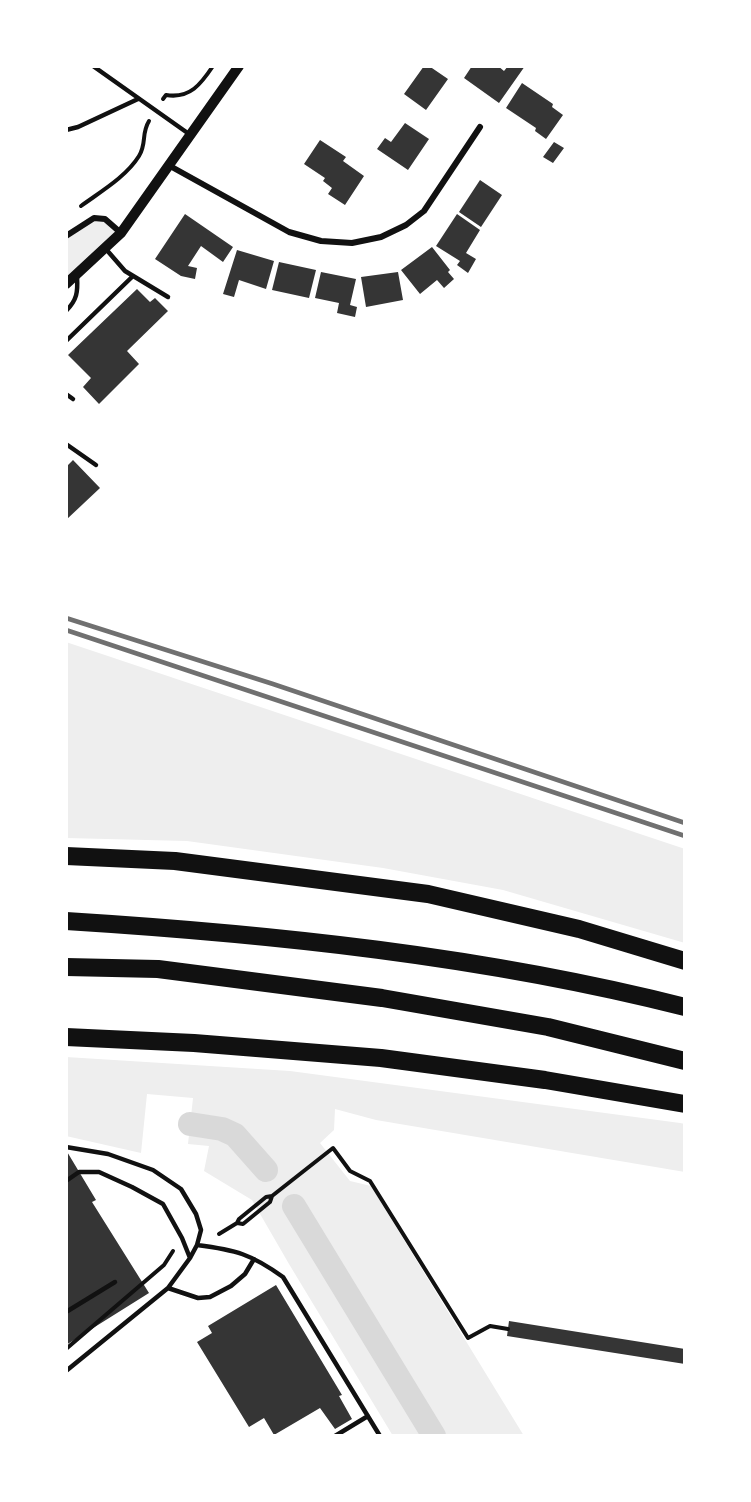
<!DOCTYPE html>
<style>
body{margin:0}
#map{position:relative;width:751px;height:1502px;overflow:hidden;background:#fff;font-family:Helvetica,sans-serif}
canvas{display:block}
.frame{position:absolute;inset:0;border:68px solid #fff;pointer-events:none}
</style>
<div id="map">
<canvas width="751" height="1502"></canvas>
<div class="frame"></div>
</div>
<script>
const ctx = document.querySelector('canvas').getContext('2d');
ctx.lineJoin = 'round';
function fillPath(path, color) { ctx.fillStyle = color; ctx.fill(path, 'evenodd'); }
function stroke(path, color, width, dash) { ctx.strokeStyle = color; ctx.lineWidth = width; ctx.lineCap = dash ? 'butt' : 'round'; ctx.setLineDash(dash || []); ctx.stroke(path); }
const green = new Path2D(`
 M94,218L105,219L121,233L66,284V236Z
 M66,642L685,849V943L503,890L383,868L187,841L66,838Z
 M66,1057L290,1071L680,1123L685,1124V1172L376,1120L335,1109L334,1130L320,1143L350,1181L371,1186L524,1436H393L289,1264L252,1200L204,1171L209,1146L188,1144L193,1098L147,1094L141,1153L66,1136Z`);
const canal = new Path2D(`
 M190,1124L222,1129L235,1135L266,1170
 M294,1206L434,1436`);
const building = new Path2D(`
 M424,66H429L448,79L426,110L404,94Z
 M472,66H498L504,71L508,66H525L499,103L464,78Z
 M522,83L553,104L552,107L563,115L546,139L535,131L536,128L506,108Z
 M405,123L429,139L408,170L377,149L385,138L391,142Z
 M320,140L346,157L343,161L364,176L345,205L328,194L332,188L323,181L325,178L304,164Z
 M554,142L564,148L553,163L543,157Z
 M480,180L502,195L481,227L459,212Z
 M185,214L233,247L223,262L201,246L188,266L197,268L195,279L181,276L155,259Z
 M457,214L480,230L466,253L476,259L468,273L457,265L460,261L436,246Z
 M432,247L450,270L448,272L454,279L444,288L437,280L420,294L401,270Z
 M237,250L274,261L266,289L239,280L234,297L223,294Z
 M279,262L316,270L309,298L272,290Z
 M321,272L356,279L350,305L357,307L355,317L337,313L339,303L315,298Z
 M398,272L403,300L366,307L361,277Z
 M137,289L150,302L155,298L168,311L127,351L139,364L99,404L83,387L91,378L68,355Z
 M73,460L100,488L66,520V467Z
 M66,1150L96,1200L92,1202L149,1293L66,1345Z
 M276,1285L342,1395L339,1396L352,1419L335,1429L320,1408L274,1435L264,1418L249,1427L197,1342L212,1333L208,1326Z
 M509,1321L685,1349V1364L507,1336Z`);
const path = new Path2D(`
 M163,99L166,95C190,99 201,84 213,66
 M81,206C100,192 126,177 139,156C147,143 141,134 149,121
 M237,1223L243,1224L270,1202L272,1196
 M219,1234L237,1223L239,1219L266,1197L272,1196L333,1148L350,1171L370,1181L468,1338L490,1326L508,1329
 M66,1349L164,1265L173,1251`);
const service = new Path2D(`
 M93,66L189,134
 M66,130L78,127L138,99
 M105,248L125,271L168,297
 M66,311C77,300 78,292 77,277
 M66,341L133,276
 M66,394L73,399
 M66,444L96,465
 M66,1147L108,1154L153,1170L181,1189L196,1214L201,1230L197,1245L190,1258L168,1288L66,1371
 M66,1181L79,1172H99L132,1187L163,1204L182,1238L190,1258
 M197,1245C236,1250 251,1254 283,1277L380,1436
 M168,1288L198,1298L210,1297L231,1286L245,1274L254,1259
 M66,1312L115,1282
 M335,1436L368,1416`);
const minor = new Path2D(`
 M170,166L289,232L321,241L352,243L381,237L406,225L424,211L480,127
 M66,236L94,218L105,219L121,233`);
const tertiary = new Path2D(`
 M66,284L121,233L239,66`);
const motorway = new Path2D(`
 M66,856L175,861L428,894L579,929L685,961
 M66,921C273,934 484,956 685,1007
 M66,967L158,969L382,998L548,1027L685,1061
 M66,1037L194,1043L381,1058L545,1080L685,1104`);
const rail = new Path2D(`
 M66,618L273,684L685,823
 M66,630L685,836`);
fillPath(green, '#eee');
stroke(canal, '#d9d9d9', 24);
fillPath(building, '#353535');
stroke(path, '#111', 4);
stroke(service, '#111', 4.5);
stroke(minor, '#111', 6);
stroke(tertiary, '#111', 10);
stroke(motorway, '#111', 18);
stroke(rail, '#707070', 4.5);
</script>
